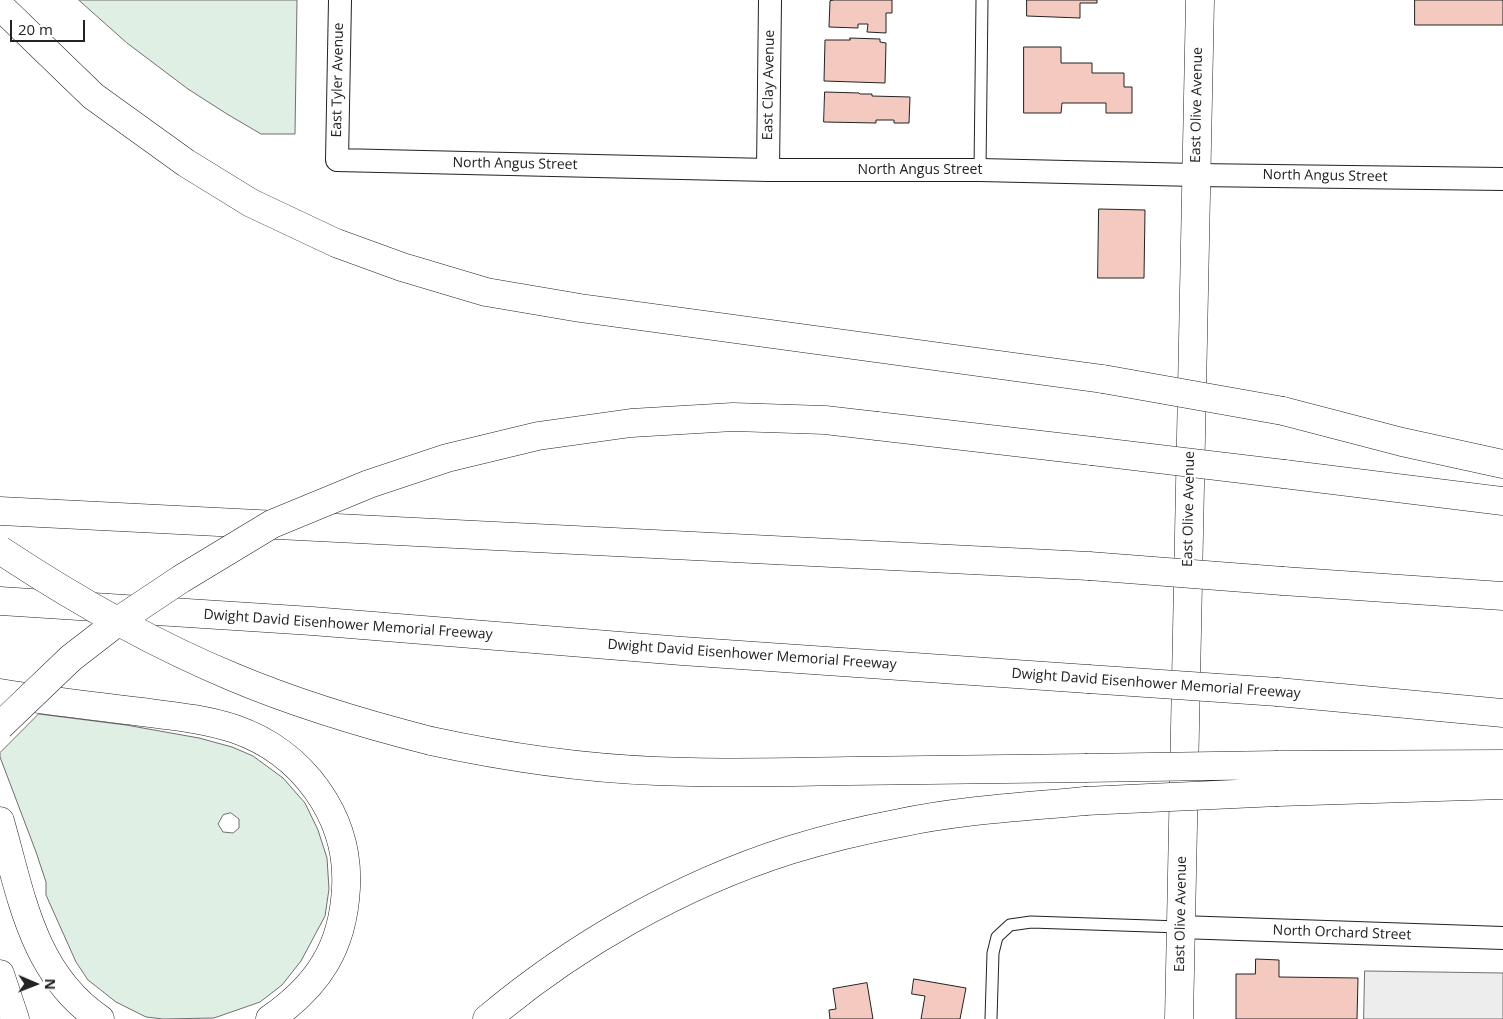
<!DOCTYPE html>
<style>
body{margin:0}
#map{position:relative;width:1503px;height:1019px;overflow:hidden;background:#fff;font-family:"Open Sans",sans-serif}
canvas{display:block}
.north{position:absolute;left:10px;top:959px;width:50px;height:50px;-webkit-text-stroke:4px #fff;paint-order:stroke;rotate:91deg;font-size:14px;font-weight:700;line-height:20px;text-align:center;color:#222}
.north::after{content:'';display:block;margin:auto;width:18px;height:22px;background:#222;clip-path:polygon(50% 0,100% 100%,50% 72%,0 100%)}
.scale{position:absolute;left:10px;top:20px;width:75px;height:22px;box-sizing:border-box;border:2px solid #222;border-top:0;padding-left:6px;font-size:15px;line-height:18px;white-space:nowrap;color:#222;-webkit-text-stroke:4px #fff;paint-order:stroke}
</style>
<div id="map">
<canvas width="1503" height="1019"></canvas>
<div class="north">N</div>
<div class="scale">20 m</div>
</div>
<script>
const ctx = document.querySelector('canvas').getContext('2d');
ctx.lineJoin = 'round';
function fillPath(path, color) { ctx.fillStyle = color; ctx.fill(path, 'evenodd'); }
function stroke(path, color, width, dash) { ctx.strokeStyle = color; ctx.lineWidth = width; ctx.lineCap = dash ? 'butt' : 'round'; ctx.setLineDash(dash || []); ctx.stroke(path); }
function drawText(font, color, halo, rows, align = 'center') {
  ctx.font = font + ' "Open Sans",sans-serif'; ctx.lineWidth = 4; ctx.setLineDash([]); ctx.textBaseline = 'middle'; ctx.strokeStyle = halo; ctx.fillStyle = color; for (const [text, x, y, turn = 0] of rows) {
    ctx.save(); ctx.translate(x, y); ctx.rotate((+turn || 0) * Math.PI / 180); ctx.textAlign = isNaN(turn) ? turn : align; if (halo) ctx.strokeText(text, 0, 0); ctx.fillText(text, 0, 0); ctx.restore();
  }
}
const green = new Path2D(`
 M79,0H297L295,134H261L227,114L188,89L127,43Z
 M39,714L126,725L199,738L232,747L253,756L283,778L305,803L318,830L327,858L329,889L325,916L301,961L282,985L260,1002L214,1018L163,1019L146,1017L116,1002L88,980L76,962L46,895V882L36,852L0,757V753ZM231,813L239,819V828L233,833L223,832L218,824L223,815Z`);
const parking = new Path2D(`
 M1365,971L1503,973V1019H1364Z`);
const building = new Path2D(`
 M835,0H892V13H886V33L867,32L868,24H858V28L829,27L830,1Z
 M1027,0H1097V3H1080V18L1027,16Z
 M1415,0H1503V25H1415Z
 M850,38L880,39V42L886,43L885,83L824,81L825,40H850Z
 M1024,47H1061V63H1092V73H1124V87H1132V113H1106V103H1062L1061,113H1024Z
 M825,92L859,93L860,94H872V96L910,97L909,123H894V120H876V123L824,122Z
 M1099,209L1145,210L1144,278H1098Z
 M1256,959L1279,960V977L1358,978L1357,1019H1236V974H1255Z
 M914,979L966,988L960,1019H921L925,996L912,994Z
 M867,983L873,1019H830L829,1010L836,1009L833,989Z`);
const service = new Path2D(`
 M980,170L982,0
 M991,1019L993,953L997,937L1010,925L1031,922L1180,927`);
const minor = new Path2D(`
 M340,0L337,160L768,170H980L1196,175L1503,179
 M768,170L770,0
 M1180,927L1503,938`);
const secondary = new Path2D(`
 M1179,1019L1200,0`);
const motorway = new Path2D(`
 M0,6L93,96L186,163L251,203L336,243L402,267L486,292L580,308L1103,379
 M1283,411L1402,442L1503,464
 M877,426L1092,451
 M1284,474L1503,501
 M0,511L1089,566
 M1283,581L1503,596
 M0,601L312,621L682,651L1088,679
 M1278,692L1503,713
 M0,693C47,701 95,706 142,712C174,716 205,719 235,729C302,752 350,816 346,888C343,947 319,985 270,1019
 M431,741C505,757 581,768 656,771C721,774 786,772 850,771C928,770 1006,769 1085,768
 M1278,765L1503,764
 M1278,792L1503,785
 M0,821C21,894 32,973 100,1019
 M0,974L15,1019
 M487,1019C575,945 680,885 790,850C826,839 863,830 900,823C961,810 1023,807 1085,801`);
const motorwayBridge = new Path2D(`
 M1103,379L1283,411
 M1092,451L1284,474
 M0,550C74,599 151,643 233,677C297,704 364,724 431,741
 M1089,566L1283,581
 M1088,679L1278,692
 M0,726L71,658L124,617L181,579L272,524L369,484L447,458L538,436L631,423L733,417L825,420L877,426
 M1085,768L1278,765
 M1085,801L1278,792`);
const streetNames = [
 ["East Tyler Avenue",338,80,-89],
 ["East Clay Avenue",769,85,-89],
 ["East Olive Avenue",1197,105,-89],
 ["North Angus Street",515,164,1],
 ["North Angus Street",920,170],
 ["North Angus Street",1325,176,1],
 ["East Olive Avenue",1189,509,-89],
 ["Dwight David Eisenhower Memorial Freeway",348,625,4],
 ["Dwight David Eisenhower Memorial Freeway",752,655,4],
 ["Dwight David Eisenhower Memorial Freeway",1156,684,4],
 ["East Olive Avenue",1181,914,-89],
 ["North Orchard Street",1342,933,2]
];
fillPath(green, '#e0efe3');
stroke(green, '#6f6f6f', 1);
fillPath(parking, '#ededed');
stroke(parking, '#6f6f6f', 1);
fillPath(building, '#f3c9c0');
stroke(building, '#222', 1);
stroke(service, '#222', 13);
stroke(minor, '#222', 24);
stroke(secondary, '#222', 29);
stroke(motorway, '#222', 29);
stroke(service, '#fff', 11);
stroke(minor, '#fff', 22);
stroke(secondary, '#fff', 28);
stroke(motorway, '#fff', 28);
stroke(motorwayBridge, '#222', 29, []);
stroke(motorwayBridge, '#fff', 28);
drawText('14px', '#222', '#fff', streetNames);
</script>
